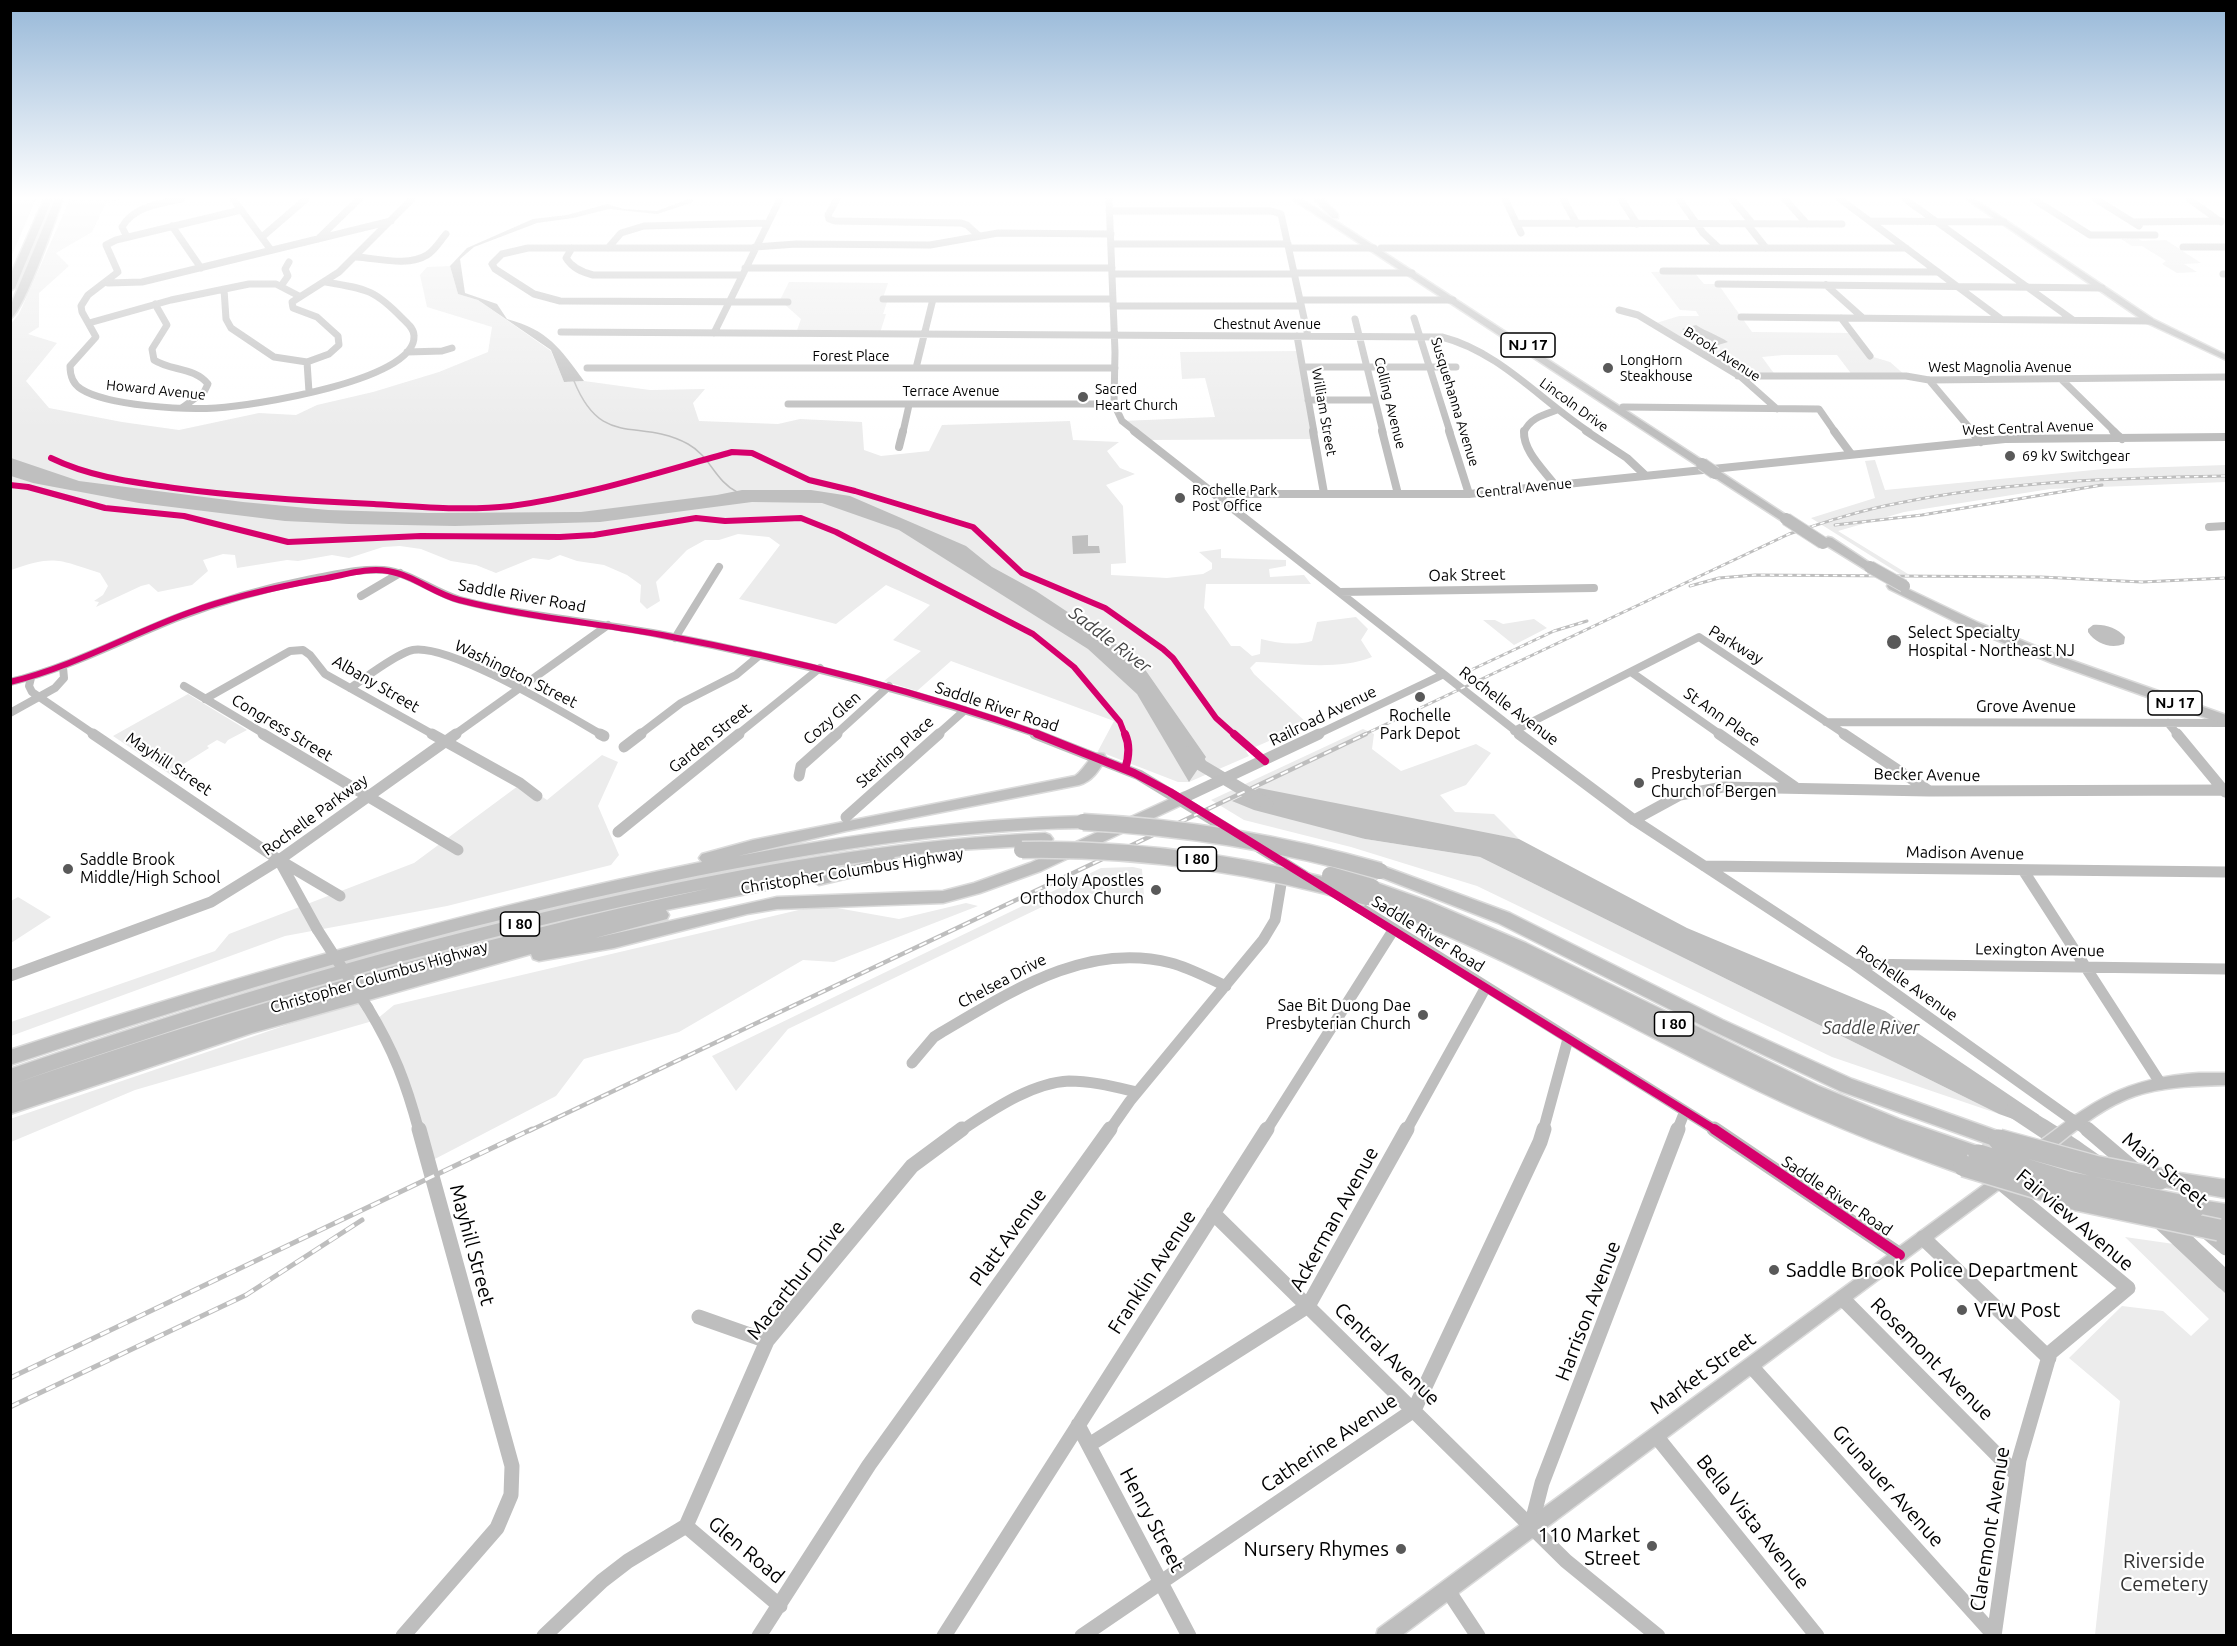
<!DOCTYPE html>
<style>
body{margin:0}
#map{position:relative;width:2237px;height:1646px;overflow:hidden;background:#fff;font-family:Ubuntu,sans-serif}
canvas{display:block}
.frame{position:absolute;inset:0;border:12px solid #000;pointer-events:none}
</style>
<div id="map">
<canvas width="2237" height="1646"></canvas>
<div class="frame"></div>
</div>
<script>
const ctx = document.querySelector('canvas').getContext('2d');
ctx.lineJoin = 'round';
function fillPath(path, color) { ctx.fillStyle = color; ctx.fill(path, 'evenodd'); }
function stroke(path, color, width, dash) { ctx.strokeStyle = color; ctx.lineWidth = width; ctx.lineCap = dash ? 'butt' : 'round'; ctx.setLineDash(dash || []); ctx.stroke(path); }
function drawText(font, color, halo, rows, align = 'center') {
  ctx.font = font + ' Ubuntu,sans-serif'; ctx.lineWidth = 4.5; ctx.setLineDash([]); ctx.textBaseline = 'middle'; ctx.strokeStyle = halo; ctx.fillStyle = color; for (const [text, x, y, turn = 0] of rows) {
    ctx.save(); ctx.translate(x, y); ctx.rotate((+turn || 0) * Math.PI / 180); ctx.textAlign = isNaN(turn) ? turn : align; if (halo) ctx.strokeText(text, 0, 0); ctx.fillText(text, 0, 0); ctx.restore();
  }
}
const green = new Path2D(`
 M11,199H36L11,257L10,199Z
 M70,199H119L105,205L92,232L56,253L69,266L39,293V327L28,334L57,343L26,381L49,408L122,422L179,430L259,413L296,415L317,405L373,392L439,372L488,352L492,327L427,307L420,275L427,267L450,266L458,294L478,300L551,351L564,382L584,381L650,390L705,389L693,403L699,421L778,424L800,419L862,422L864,450L881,456L929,451L942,425L1070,421L1073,440L1119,442L1107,451L1120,468L1135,474L1106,485L1123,506L1126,563L1111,564V575L1167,578L1203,574L1212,569V563L1199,552L1221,549V558L1286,560V566L1269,569L1270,577L1304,575L1311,584H1206L1204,608L1231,646H1240L1252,656L1260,654L1261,639C1277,643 1295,646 1312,641L1317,622L1356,617L1368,629L1361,640L1372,657C1337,671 1293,663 1256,662L1250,668L1254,674L1308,724L1246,751L1249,756L1189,782H1178L1098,751L1114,721L951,661L917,691L884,681L921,651L893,640L930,605L886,585L836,624L739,599L780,545L769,537L738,534L719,540H705L687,550L656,582L660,601L647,609L640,602L641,585L627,575L604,565L577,561L560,555L549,560L533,558L496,573L476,565L451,561L421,549L400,546L383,547L349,558L332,555L298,561L287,560L237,568L235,555L223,554L203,560L208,571L192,585L158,592L149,584L141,586L96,607L99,602L94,601L103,595L108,586L100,573C57,559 54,555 11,570L10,325L19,314Z
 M2137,238L2142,241L2166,240L2201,263L2184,264L2197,272L2177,273L2162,264L2166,261L2142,246H2132L2121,239Z
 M1693,271L1704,284H1718L1752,332L1852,333L1870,356L1890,362L1906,376H1853L1837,355H1783L1762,357L1776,376L1745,380L1653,324L1679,316H1699L1696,311L1680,310L1651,272Z
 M789,282L888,283L883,298L888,299L883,314H886L880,333H796L801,319L783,303L779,302Z
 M1300,351L1315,439L1145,440L1122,421L1215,417L1205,378L1182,379L1180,352Z
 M1875,460L1885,490L2104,469L2226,465V482L2050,489L1904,512L1838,531L1908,574H1900L1811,518L1875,498L1865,461Z
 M1534,619L1547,628L1514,645L1483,620H1495L1503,624Z
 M188,694L247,730L228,740L225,744L217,740L207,746L209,748L182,765L188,769L177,779L113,736Z
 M1363,729L1374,734L1372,749L1401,771L1476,744L1491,753L1466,785L1440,795L1455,812L1494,814L1519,839L1272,797L1365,839L1480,857L1999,1114L1832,1057L1477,886L1351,847L1244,820L1211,800Z
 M602,755L618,762L598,806L619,855L611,865L447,906L285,936L11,1036V1022L215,951L229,934L414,863L522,783L547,800Z
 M1133,867L1142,869L1144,896L1071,893L788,1029L736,1091L712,1056L1101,868Z
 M18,897L51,917L11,943V901Z
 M966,903L978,906L834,962L803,960L679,1032L584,1059L556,1096L431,1161L376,1020L135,1090L11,1142L10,1119L363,999L377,1019L394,1005L820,905L899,919Z
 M2125,1237L2174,1244L2226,1294V1635H2095L2120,1401L2069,1358L2122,1306L2163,1311L2191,1336L2209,1319Z`);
const water = new Path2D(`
 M688,199H694L691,203L657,214L609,209L573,218L537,223L474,247L460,259L465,293L497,304L507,319C548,330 560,348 584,381L564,382L551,350L478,300L458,294L450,266L467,248L533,219L567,215L607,204L624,209L657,211Z
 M1696,325C1707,332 1718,335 1728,342L1718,345L1699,334L1691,335L1682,329Z
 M11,458L79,481L243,502L328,510L428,513L581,512L717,495L742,490H811L850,496L966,546L992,567L1036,591L1137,658L1206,757L1189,782L1137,694L1088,649L899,530L822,503L752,502L600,522L455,526L349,524L285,521L139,503L33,483L11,476Z
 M1088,535V546H1099L1100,553L1073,554L1072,536Z
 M2093,625C2105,624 2117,628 2125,637L2124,644C2111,649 2096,644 2088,632V629Z
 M1259,788L1519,839L1687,928L1885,1011L2039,1115L2027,1124L1999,1114L1480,857L1365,839L1254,810L1232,801Z
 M2174,1245L2198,1250L2226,1275V1294Z`);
const stream = new Path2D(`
 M574,381C602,450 638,417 688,444C710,456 715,481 737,492`);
const river = new Path2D(`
 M1191,744L1196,745L1206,761L1272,800L1274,804L1272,808H1262L1196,769L1184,749Z
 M2014,1102C2036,1110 2137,1177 2146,1196L2143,1202L2136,1205L2129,1202L2109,1183L2008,1116L2005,1110L2008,1104Z
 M2158,1208L2165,1210L2226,1268V1291L2219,1288L2151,1224L2148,1217L2151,1210Z`);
const minorFar3 = new Path2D(`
 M233,199L271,250
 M837,199L828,215L829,219L835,221L961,223L967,225L979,236
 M1109,199L1115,352L1114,404L1122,421L1136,432
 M1505,199L1521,233
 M1563,199L1577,224
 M1621,199L1637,224
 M1679,199L1703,233L1719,248
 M1732,199L1753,224
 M1785,199L1807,224
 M1840,199L2001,319
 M1905,199L2073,320
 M2033,199L2090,235H2155
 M2096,199L2139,226
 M2189,199L2221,222
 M241,210L116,240L106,245L118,272L88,295L81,306L82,312L96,337L70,366C70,376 73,384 81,389C108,406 184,410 216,408C250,406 416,381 414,336C414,328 407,323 402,318C373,288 365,289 326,282
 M1109,211H1271L1281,214L1308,336
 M1870,221L2004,222
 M2133,222L2221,221
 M1516,223L1842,224
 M1747,224L1766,248
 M172,226L201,268
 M127,237L122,227C134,206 159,204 181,199
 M262,237L306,199
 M318,239L359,199
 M1111,244H1288
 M755,247L796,244L930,245L998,233L1111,234
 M2183,247H2226
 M572,248L566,258C572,268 582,272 593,275H741
 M608,248L621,233L644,226L768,223
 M754,248H528L502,254L492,264L495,269L534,294L560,301L788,302
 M1289,248H1374
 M1381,248H1906
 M356,257C377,258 408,267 427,255C435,250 440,241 446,234
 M745,268H1112
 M1663,271L1938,272
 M1294,273H1412
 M1112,274H1294
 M2223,274H2226
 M108,283L142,282L391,221
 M1718,284L2102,288
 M1826,285L1863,318
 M281,286L288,276L285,269L289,262
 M224,289L226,319L231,328L274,357L307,362L329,354L339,345L338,336L317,317L293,308L292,302L339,272L412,199
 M883,299H1113
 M1300,300H1453
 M155,304L167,325L152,349L154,360C171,371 194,367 208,384L204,392L183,407
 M1113,306H1301
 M1619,310L1638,315L1741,377L1777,409
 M1741,317L2150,321
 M1414,318L1450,432
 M1841,318L1870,356
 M1355,319L1383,432
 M89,323L171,300L249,284H276L299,296
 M561,332L1442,337C1500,352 1540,400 1589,432
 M714,333L780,199
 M1297,336L1314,432
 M407,352L442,351L452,348
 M307,362L309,392
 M1303,367H1456
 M587,368H1115
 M916,368L933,299
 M1738,376H1906L1929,380L2226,377
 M2061,379L2115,432
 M1929,380L1973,432
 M1308,400H1375
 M788,404H1114
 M1623,407L1819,409L1835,432
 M903,432L909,405
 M1524,432C1530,418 1543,415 1557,410`);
const minorFar2 = new Path2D(`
 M1134,431L1521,735
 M1313,431L1324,493
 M1382,431L1398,494
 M1449,431L1469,494
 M1524,431C1523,451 1543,469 1555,485
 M1586,431L1627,458L1645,475
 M1834,431L1851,454
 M1971,431L1981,442
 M2113,431L2122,439
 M899,447L903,431
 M1215,494H1469L2005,439L2226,437
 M2209,527L2226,526
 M1340,592L1594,588
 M361,596L400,573
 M675,638L719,567
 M1631,672L1721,735
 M31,678L29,686L32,692L95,735
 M10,682C68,668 121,640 176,618C220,601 266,588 312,579C335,575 361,568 384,570C409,572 435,593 460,600C525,617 592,621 658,634C787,659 915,691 1040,735
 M184,686L266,735
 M350,688C367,677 390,658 409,651C442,638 569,716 602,735
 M205,699L290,651L303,650L310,655L325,674L434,735
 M10,713L55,688L64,678L63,667
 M1826,722L2226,723
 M2168,723L2178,735
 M1514,731L1699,637L1846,735
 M454,735L608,625
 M639,735L681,703L736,675L760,655
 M737,735L820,668
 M835,735L889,686
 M937,735L965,710
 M1316,735L1442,675`);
const minorFar1 = new Path2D(`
 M93,734L279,860L317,929
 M263,734L458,850
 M432,734L520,783L537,796
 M600,734L604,736
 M1035,734L1139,775L1239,836
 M1519,734L1634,820L1854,964L2088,1131
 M1719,734L1795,787
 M1844,734L1928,790
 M2177,734L2225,792
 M624,747L641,734
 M799,776L801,766L837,734
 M1183,798L1319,734
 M846,817L939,734
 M1634,820L1680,795L1723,787L1929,791L2226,790
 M618,832L739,734
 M1255,845L1308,878
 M281,861L340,896
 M1704,866L2226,872
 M2023,870L2161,1084
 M1338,894L1717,1131
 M1854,964L2226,969
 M10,976L211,902L279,860L456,734
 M368,1008C394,1051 406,1083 419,1131
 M912,1063L934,1037L942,1032C1012,991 1087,941 1171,963C1190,968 1208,978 1226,986
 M960,1131C991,1111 1030,1083 1069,1081C1092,1081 1115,1087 1137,1092
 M1109,1131L1130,1101L1263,940L1275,920L1281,884L1287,873
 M1266,1131L1394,929
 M1406,1131L1486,987
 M1543,1131L1568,1039
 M1677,1131L1685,1111`);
const minor = new Path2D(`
 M1714,1129L1900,1255
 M2087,1129L2135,1170
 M1213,1213L1566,1561L1658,1636
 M2206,1231L2226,1248
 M1923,1238L2049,1358
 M1842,1298L2017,1475
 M699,1317L767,1341
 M1751,1366L1994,1635
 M1078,1425L1189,1636
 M1656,1436L1817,1636
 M1089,1445L1308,1306L1407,1129
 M686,1526L780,1606
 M1531,1526L1542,1483L1678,1129
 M1447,1589L1478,1636
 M403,1636L497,1528L511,1495L512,1466L419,1129
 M544,1636L602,1581L628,1561L686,1526L767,1341L912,1166L962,1129
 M759,1636L869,1465L1110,1129
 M944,1636L1267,1129
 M1082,1636L1414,1410L1540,1142L1544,1129
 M1994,1636L2019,1460L2050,1353L2128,1288L2001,1183`);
const major = new Path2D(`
 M1966,199H1974L2153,319L2226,355V360L2147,323Z
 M2199,1073H2226V1085C2196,1086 2165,1086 2135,1096C2100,1108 2071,1135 2042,1157L2037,1159L2032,1157L2030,1152L2032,1147C2091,1103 2122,1078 2199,1073Z
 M2004,1170L2009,1172L2012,1177L2009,1182L1401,1636H1376L1378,1629Z`);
const highway = new Path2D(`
 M44,199H52L15,288L10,291V276Z
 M55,199H63C55,220 25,310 10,319V307Z
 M1292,199H1302L1708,464L1706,466H1698Z
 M1314,199H1323L1338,214V218H1332Z
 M1715,470L1719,471L1792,519L1790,521H1782L1711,475V471Z
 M1828,537L1832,538L1876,567L1870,571L1866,570L1824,544L1822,541Z
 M1893,582L1979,623L2062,657L2226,715V725L2052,663L1970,629L1889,589L1887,586L1889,583Z
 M1099,753L1104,754L1106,758C1099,770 1093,781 1079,785L846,831L738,856C852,834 966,819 1083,816L1088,818L1090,822L1088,826L1083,828C944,830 808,853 672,881C447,927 228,992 10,1065V1050C238,975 467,910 702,862L699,858L702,854L753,840L1075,776C1084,770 1089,756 1099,753Z
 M1183,793L1188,794L1190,798L1188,802L1041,871L980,893L943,903L777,909L747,914L614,948L539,961L533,959L531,954L252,1033L10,1114V1085C241,1006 473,939 711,888C472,935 240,1005 10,1085V1069C220,998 432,934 648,889C779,861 911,839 1045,833L1050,835L1053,839L1050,843L1045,845L956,850L894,857L899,862L896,866L891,868L819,885L812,881L666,910L669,915L667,919L595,938L777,897L943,891L974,883L1030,863ZM876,860L833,870L828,867Z
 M1380,865L1510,913L1723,1020L1852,1079L2006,1134L2008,1140L2006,1146L1999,1148L1840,1091L1711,1030L1498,923L1375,875L1372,871L1375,867Z
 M1372,881L1428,901L1526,943L1819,1086L1899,1119L1986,1149L1988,1155L1986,1161L1979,1164L1971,1161L1973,1166L1971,1172L1964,1175C1884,1147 1805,1115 1730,1077C1608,1016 1490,948 1361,901L1359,897L1361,893L1366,891L1364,887L1366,883Z
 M2160,1170L2226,1180V1198L2153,1185L2151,1179L2153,1173Z
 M2194,1199L2226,1204V1222L2187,1214L2184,1208L2187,1202Z`);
const railFar2 = new Path2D(`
 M1835,525L1922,515L2102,485
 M1690,586L1719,578L1755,575L2041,577L2142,582L2226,578
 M1471,670L1554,631L1587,621
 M1363,735L1789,534C1825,522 1861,510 1899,503C2007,481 2116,478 2226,476`);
const railFar1 = new Path2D(`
 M529,1131L1366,734`);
const rail = new Path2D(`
 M10,1378L532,1129
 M10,1407L246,1295L362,1220`);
const minorBridge = new Path2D(`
 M317,929L368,1008`);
const highwayBridgeFar2 = new Path2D(`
 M1702,464L1715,473
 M1786,519L1823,543
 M1870,567L1904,586`);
const highwayBridgeFar1 = new Path2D(`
 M1083,822C1185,827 1282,843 1380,871
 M1022,850C1140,848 1253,864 1367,897
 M1330,875L1372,887`);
const highwayBridge = new Path2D(`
 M1999,1140L2094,1166L2160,1179
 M1979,1155L2068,1182L2194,1208
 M1964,1166L2077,1200L2219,1230`);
const cyclewayFar2 = new Path2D(`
 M51,458C90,477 132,482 174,488C240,497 307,501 374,504C419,507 466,511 511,506C586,496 659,472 732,452L752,453L809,480L855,491L973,527L1022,573L1105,608L1163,649L1173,658L1216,718L1235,735
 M10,485L28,487L105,508L184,516L288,542L421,536L560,537L594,535L696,518L725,521L801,518L836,532L1033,634L1074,667L1120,722L1125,735
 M10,682C73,667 128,635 188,613C231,597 276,587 321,579C342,576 366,567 388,571C413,575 435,594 459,600C526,617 595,623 662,635C791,659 918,691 1041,735`);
const cyclewayFar1 = new Path2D(`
 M1037,734L1134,773L1170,792L1717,1131
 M1125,734C1130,745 1129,757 1125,769
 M1234,734L1265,761`);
const cycleway = new Path2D(`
 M1714,1129L1900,1255`);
const markers = [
 [1608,368,6,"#595959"],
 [1083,397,6,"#595959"],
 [2010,456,6,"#595959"],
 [1180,498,6,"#595959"],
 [1894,642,8,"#595959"],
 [1420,697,6,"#595959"],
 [1639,783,6,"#595959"],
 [68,869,6,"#595959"],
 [1156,890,6,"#595959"],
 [1423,1015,6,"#595959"],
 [1774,1270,6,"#595959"],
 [1962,1310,6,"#595959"],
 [1652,1546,6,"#595959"],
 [1401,1549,6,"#595959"]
];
const farStreetnames = [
 ["Chestnut Avenue",1267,324],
 ["Brook Avenue",1722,354,33],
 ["Forest Place",851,356],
 ["West Magnolia Avenue",2000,367],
 ["Howard Avenue",156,390,6],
 ["Terrace Avenue",951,391],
 ["Susquehanna Avenue",1455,402,73],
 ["Colling Avenue",1390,403,76],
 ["Lincoln Drive",1574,405,36],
 ["William Street",1324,412,80],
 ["West Central Avenue",2028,428,-2],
 ["Central Avenue",1524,488,-6]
];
const farPoinames = [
 ["LongHorn",1620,360],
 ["Steakhouse",1620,376],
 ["Sacred",1095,389],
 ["Heart Church",1095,405],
 ["69 kV Switchgear",2022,456],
 ["Rochelle Park",1192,490],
 ["Post Office",1192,506]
];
const shields = [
 [1528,345,54],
 [2175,703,54],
 [1197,859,39],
 [520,924,39],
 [1674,1024,39]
];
const shieldNames = [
 ["NJ 17",1528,345],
 ["NJ 17",2175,703],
 ["I 80",1197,859],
 ["I 80",520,924],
 ["I 80",1674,1024]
];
const streetNames = [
 ["Oak Street",1467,575,-1],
 ["Saddle River Road",522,596,10],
 ["Parkway",1736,645,31],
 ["Washington Street",516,674,26],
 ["Albany Street",376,684,30],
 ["Rochelle Avenue",1509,706,37],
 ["Saddle River Road",997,707,18],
 ["Grove Avenue",2026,707],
 ["Railroad Avenue",1323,716,-26],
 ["St Ann Place",1722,717,35],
 ["Cozy Glen",832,718,-42],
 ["Congress Street",282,728,31],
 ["Garden Street",710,738,-39],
 ["Sterling Place",895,752,-42],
 ["Mayhill Street",169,764,34],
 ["Becker Avenue",1927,775,1],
 ["Rochelle Parkway",315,815,-36],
 ["Madison Avenue",1965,853,1],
 ["Christopher Columbus Highway",852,871,-9],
 ["Saddle River Road",1428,934,32],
 ["Lexington Avenue",2040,950,1],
 ["Christopher Columbus Highway",379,977,-16],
 ["Chelsea Drive",1002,981,-28],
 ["Rochelle Avenue",1907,983,35],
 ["Saddle River Road",1837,1196,34]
];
const poiNames = [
 ["Select Specialty",1908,633],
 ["Hospital - Northeast NJ",1908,651],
 ["Rochelle",1420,716,"center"],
 ["Park Depot",1420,734,"center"],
 ["Presbyterian",1651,774],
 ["Church of Bergen",1651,792],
 ["Saddle Brook",80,860],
 ["Middle/High School",80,878],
 ["Holy Apostles",1144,881,"right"],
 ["Orthodox Church",1144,899,"right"],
 ["Sae Bit Duong Dae",1411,1006,"right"],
 ["Presbyterian Church",1411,1024,"right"]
];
const waterNames = [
 ["Saddle River",1110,640,37],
 ["Saddle River",1871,1028]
];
const nearStreetnames = [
 ["Main Street",2165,1170,40],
 ["Ackerman Avenue",1334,1219,-61],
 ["Fairview Avenue",2075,1220,40],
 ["Platt Avenue",1008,1237,-54],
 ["Mayhill Street",472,1245,75],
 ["Franklin Avenue",1152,1272,-57],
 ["Macarthur Drive",796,1280,-52],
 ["Harrison Avenue",1588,1311,-69],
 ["Central Avenue",1387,1354,44],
 ["Rosemont Avenue",1932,1359,45],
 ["Market Street",1703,1373,-36],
 ["Catherine Avenue",1329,1443,-34],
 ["Grunauer Avenue",1888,1486,48],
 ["Henry Street",1152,1520,62],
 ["Bella Vista Avenue",1753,1522,51],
 ["Claremont Avenue",1990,1529,-81],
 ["Glen Road",746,1550,40]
];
const nearPoinames = [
 ["Saddle Brook Police Department",1786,1270],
 ["VFW Post",1974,1310],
 ["110 Market",1640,1535,"right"],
 ["Street",1640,1558,"right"],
 ["Nursery Rhymes",1389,1549,"right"]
];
const nearParknames = [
 ["Riverside",2164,1561],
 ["Cemetery",2164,1584]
];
fillPath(green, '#ececec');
fillPath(water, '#bfbfbf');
stroke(stream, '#bfbfbf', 1.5);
fillPath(river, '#bfbfbf');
stroke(major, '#dbdbdb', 3);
stroke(highway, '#dbdbdb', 3);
stroke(minorFar3, '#bebebe', 7);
stroke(minorFar2, '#bebebe', 8);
stroke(minorFar1, '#bebebe', 11);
stroke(minor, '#bebebe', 15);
fillPath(major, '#bebebe');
fillPath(highway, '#bebebe');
stroke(railFar2, '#bebebe', 3);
stroke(railFar1, '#bebebe', 4.5);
stroke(rail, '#bebebe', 5);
stroke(railFar2, '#fff', 1.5, [4.5]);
stroke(railFar1, '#fff', 2, [8]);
stroke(rail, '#fff', 3, [10]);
stroke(highwayBridgeFar2, '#dbdbdb', 14, []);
stroke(highwayBridgeFar1, '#dbdbdb', 19, []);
stroke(highwayBridge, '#dbdbdb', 24, []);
stroke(minorBridge, '#bebebe', 11);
stroke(highwayBridgeFar2, '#bebebe', 12);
stroke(highwayBridgeFar1, '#bebebe', 16);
stroke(highwayBridge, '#bebebe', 21);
stroke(cyclewayFar2, '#d6006c', 6);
stroke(cyclewayFar1, '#d6006c', 8);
stroke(cycleway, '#d6006c', 10);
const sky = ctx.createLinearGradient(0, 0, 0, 430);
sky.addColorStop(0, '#97b8d8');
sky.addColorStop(0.46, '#fff');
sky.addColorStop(1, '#ffffff00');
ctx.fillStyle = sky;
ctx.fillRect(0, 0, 2237, 430);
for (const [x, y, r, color] of markers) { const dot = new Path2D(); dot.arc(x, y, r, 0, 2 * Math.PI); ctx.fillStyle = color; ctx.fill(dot); stroke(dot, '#fff', 2); }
drawText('14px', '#000', '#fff', farStreetnames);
drawText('14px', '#000', '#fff', farPoinames, 'left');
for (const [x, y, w] of shields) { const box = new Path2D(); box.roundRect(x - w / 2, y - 12, w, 24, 4.5); ctx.fillStyle = '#fff'; ctx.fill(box); stroke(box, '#000', 1.5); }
drawText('bold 15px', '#000', null, shieldNames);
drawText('16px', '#000', '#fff', streetNames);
drawText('16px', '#000', '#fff', poiNames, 'left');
drawText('italic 18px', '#444', '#fff', waterNames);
drawText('20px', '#000', '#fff', nearStreetnames);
drawText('20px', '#000', '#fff', nearPoinames, 'left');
drawText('20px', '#333', '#fff', nearParknames);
</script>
